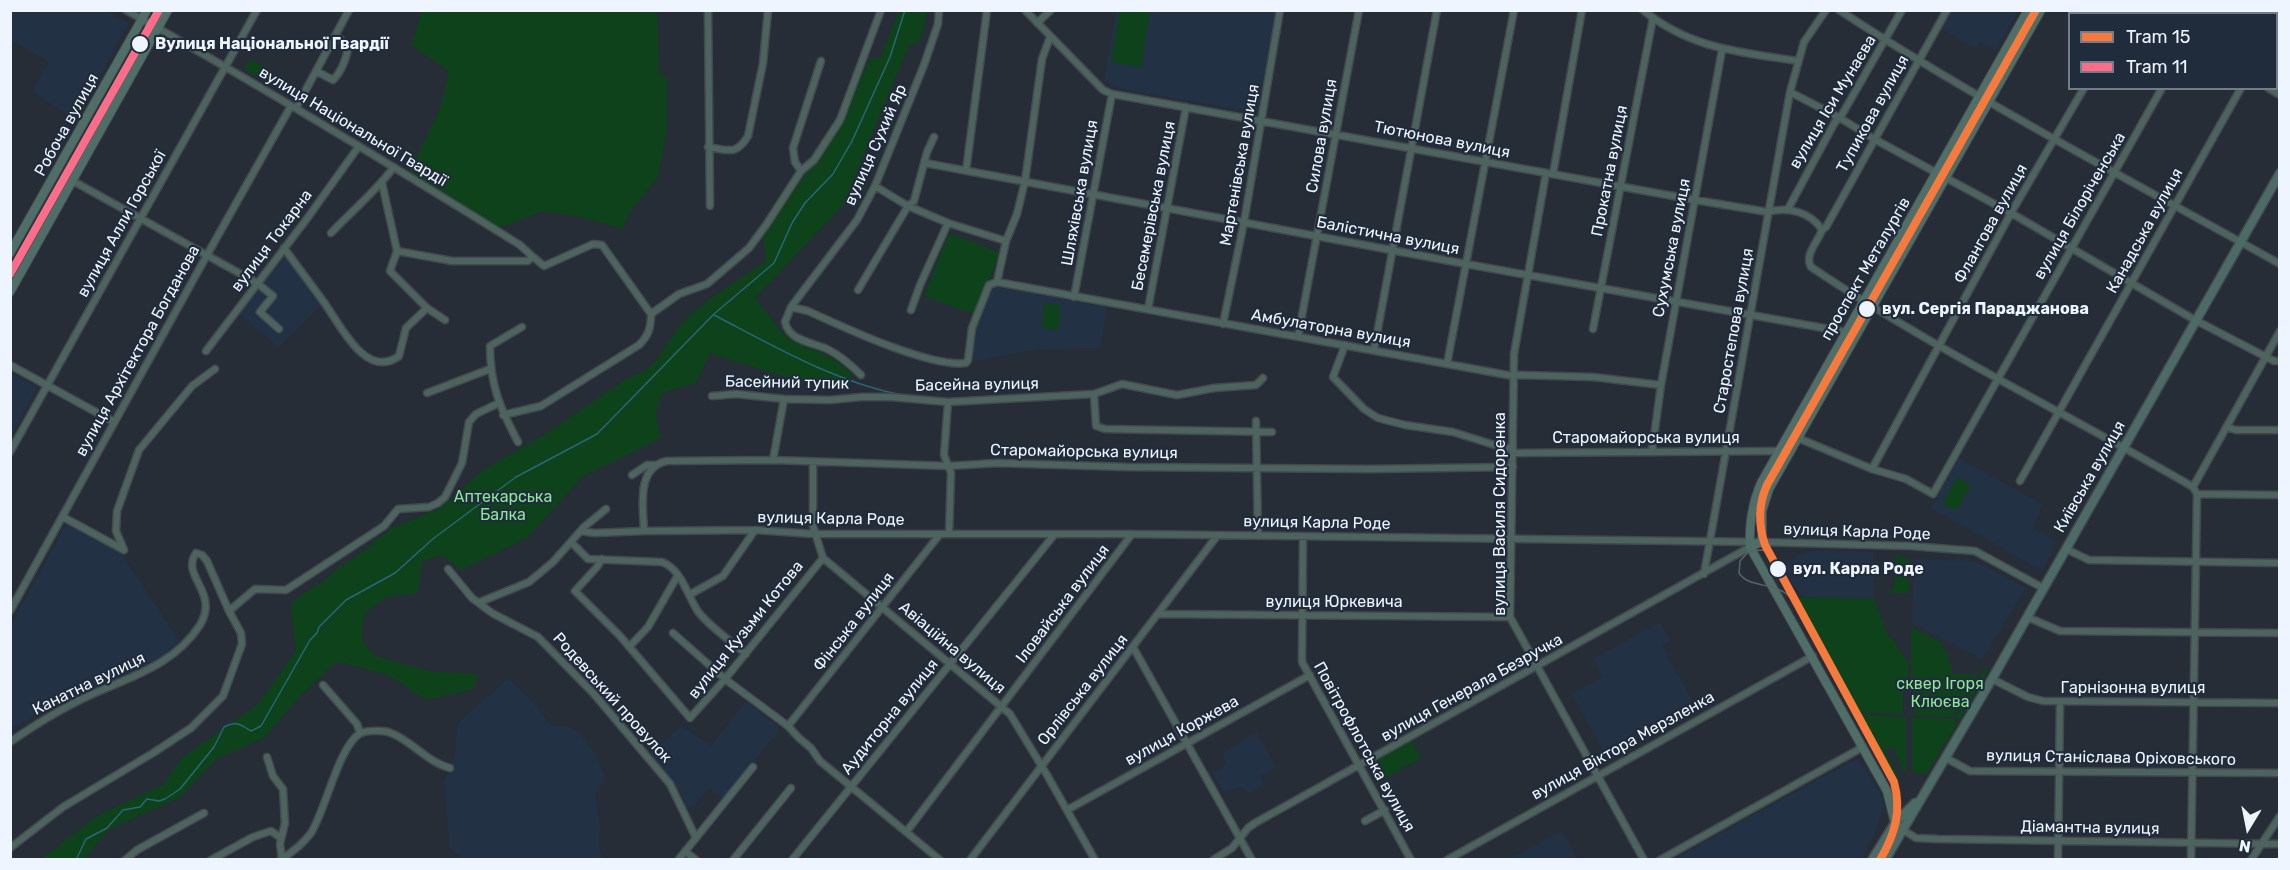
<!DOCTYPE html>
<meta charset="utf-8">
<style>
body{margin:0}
#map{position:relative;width:2290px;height:870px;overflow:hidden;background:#262d36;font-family:Rubik,sans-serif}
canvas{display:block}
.frame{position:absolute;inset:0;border:12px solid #eff5fe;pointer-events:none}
.legend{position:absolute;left:2068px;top:12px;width:210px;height:78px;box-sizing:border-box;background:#202c3c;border:2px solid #737c8a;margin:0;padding:8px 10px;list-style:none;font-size:18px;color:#eff5fe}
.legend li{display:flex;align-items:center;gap:12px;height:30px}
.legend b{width:30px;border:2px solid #737c8a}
.north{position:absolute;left:2218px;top:798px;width:60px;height:60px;-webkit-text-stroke:4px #202c3c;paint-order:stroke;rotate:190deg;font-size:16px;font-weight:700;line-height:24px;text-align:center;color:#eff5fe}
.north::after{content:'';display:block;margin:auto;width:21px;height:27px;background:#eff5fe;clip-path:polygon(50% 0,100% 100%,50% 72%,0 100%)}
</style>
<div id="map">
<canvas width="2290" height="870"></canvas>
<div class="frame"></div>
<ul class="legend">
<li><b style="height:8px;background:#f6793e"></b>Tram 15</li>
<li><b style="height:8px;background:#fb6d88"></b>Tram 11</li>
</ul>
<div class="north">N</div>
</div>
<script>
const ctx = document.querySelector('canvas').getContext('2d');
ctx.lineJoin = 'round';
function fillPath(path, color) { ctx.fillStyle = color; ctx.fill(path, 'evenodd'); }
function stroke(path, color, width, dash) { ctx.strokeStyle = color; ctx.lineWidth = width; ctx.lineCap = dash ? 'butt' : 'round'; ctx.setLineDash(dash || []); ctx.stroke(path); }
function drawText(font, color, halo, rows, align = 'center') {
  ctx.font = font + ' Rubik,sans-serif'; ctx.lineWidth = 4.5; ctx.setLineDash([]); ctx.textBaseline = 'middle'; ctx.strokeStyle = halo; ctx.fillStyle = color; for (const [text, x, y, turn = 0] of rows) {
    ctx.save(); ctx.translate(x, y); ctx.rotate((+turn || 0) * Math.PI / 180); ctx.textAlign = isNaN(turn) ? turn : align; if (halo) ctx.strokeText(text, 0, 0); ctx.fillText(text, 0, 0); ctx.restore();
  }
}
const built = new Path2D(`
 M11,10L107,11L129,23L76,120L32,92L49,62L11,40Z
 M1116,11H1276L1257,113L1118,88L1104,80Z
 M1950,11H2018L1995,51L1980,42L1976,49L1940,28Z
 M283,254L321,305L278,347L237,312Z
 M991,286L1107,307L1100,348L1038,349L970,362L974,328Z
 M11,373L37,387L11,436Z
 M1959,458L2042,504L2033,528L2057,542L2042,571L1931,508Z
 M67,523L121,553L179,641L153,665L134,676L105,684L60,701L11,729V625Z
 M1816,550L1873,552L1874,599L1849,600L1803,597L1794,587L1783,565L1796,556Z
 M1914,559L1975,561L2026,588L1982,659L1913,624Z
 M1660,622L1670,641L1662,646L1692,701L1603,750L1572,694L1603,677L1593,659Z
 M508,678L528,697L553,727L568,726L578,732L595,753L606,778L595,794L600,824L599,843L602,859H462L450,848L444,781L455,756L457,724Z
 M746,701L780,729L723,799L709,788L693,807L686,809L681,792L649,753L682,726L711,746Z
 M1257,732L1276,767L1261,776L1263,785L1249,793L1240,786L1224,793L1213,773L1227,764L1223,756L1225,751Z
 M1858,758L1882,798L1883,806L1877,828L1862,859H1673Z
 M1562,830L1578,859H1508L1523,852Z`);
const green = new Path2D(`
 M1142,10L1150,12L1141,67L1111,62L1120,11Z
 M422,11H657L659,73L667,78V129L658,177L630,211L623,229L581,217L543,211L498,228L409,173L441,107L449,71L411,45Z
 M899,11H928L920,40L908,47L843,205L755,298L785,336L832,358L852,373L849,390L807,384L710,353L696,383L662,393L655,414L661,438L583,476L527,538L461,570L442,555L422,561L418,593L386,597L365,613L361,637L373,655L433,672L478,674L473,689L426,700L388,675L337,661L298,698L265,737L216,759L179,798L109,829L84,859L40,860L97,816L164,784L182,758L258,704L296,651L291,607L297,598L325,580L340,566L353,559L392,528L440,508L483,470L545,434L631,376C661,370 666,336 687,318C710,296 740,280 766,261L763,235L841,124L870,58H880Z
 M250,59L271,70L265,81L244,69Z
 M949,233L1000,253L976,315L924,296Z
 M1044,303L1060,305L1058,330L1042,328Z
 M1957,477L1971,485L1956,511L1943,503Z
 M1896,555L1909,559V593H1890L1889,591L1893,589L1896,573L1893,572Z
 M1803,597L1874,599L1889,638L1893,639L1908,663V686L1903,691V714L1857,712L1797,601Z
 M1911,627L1944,644L1942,649L1949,653L1947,657L1952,668V674H1978L1953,717L1915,715V691L1911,685Z
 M1984,669H1989L1960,720L1955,718Z
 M1858,714L1906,717V772L1904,773L1893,747L1885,750L1899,778L1896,782Z
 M1912,717L1952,719L1958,723L1926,774L1912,772Z
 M1411,740L1421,758L1384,779L1373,760Z`);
const stream = new Path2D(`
 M714,315C774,346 835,382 902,395
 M32,860H37
 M76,860L86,839L107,828L123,810L140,807L147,799L159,801L165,799L180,789L214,747L224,727C237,721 240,724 251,731L261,726L310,640L317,633L319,627L346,600L395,573L434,538L516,477L597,434L714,314L774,263L792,223L805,203L833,174L852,141L890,57L905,10`);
const minor = new Path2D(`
 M126,10C259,85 390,164 520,245L532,256
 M708,10L710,206
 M1025,10L1103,90L1112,94L1695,200L1768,212C1787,206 1811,212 1822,230C1818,242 1804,255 1811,267C1933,349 2066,413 2193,487L2197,494L2280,495
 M1643,10C1690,49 1741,52 1798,61
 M1839,10C1981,103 2132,181 2280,264
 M2130,10L2135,14
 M2205,14L2206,10
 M1037,23L1051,10
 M2276,27L2280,21
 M316,71L333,80C341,72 347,58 348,47L336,35
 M2268,88L2280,95
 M1790,92L1840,118L1874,139L2011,213L2195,320L2274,361H2280
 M296,108L349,10
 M708,147C728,150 736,156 748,136L763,63L768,10
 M925,163L1466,264L1846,332
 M801,171L795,162L793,148L821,61
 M966,171L987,10
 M1546,173L1514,354L1510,617L1644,860
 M1553,174L1582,10
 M73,181L257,283L273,296L260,312L279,329
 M382,183L397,251L390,271L427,308L445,320
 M875,186L908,206L948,223L1006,241
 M1788,209L1835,122L1840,118L1902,10
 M1822,230L1826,227L1947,10
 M331,233C352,211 376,191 394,167
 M284,248C297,266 310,283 323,301C339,322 365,381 399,356L406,328L427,308
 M397,251L452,261H528L532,256L544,266L593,244L602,245L651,314
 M997,282L1513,376L1519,375L1593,377L1661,385
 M997,282L1006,241L1017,214L1025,181L1042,59L1050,37
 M858,290L908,206L914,201L927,152L934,137
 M1074,297L1112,94
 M791,307L808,311C843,327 930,368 966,363L968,360L972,328L989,285L997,282
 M1148,309L1186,107
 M911,310L920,285L948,223
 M651,314L679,294L707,284L749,248L766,225L801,171L814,160L840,120L881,10
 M1223,324L1244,222L1280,10
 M1593,329L1653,18
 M1298,337L1359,10
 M1345,345L1333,377L1364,409L1378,418L1405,425L1453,432L1501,447L1513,449
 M1374,350L1437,10
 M206,351L306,220L359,146
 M1447,364L1514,10
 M10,365L114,422
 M861,375C851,365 840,355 827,349C812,342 789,341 785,322L791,307L857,220L875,186L924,65L938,24L939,10
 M427,393L490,369
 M1094,394L1122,384L1177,395L1214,388L1256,385L1263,378
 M712,396L736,394L784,399L830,400L861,397H891L948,402L1094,394L1096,426L1105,429L1272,432
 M948,402L944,455L951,473L949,534
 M503,415L541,406L639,345C649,335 651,327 651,314
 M1256,421L1258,536
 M2226,427L2236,430H2280
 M1798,438L1872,469L1906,479L1933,494L2162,88
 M518,442C500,408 490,385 490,346L522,327
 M1652,451L1661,385L1722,50
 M10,452L257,10
 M1513,453L1779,451
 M773,460L784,399
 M813,462V526L823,558L1010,714L1047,775L1095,860
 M1872,469L2011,213L2084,88
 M632,475L647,465H655
 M2020,481L2241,88
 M2193,487L2280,331
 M63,517L124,550
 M581,531L594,533L644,531L755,530L814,534H1132L1761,542L1911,546L1975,551L2043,588
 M644,531C643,507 636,467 667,461L773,460L949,466L997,463L1127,467L1369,469L1513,467
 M1303,537L1302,662L1411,860
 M571,542L588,559L662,562C681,569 687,594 697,610C705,623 733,643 746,654
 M2066,549L2089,560L2280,563
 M124,550L116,531L117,511L139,450L192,386L215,369
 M602,559L597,567L575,591L620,636L690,718L725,679L823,558
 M448,569L472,598L492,613L538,637L594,694L670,784L696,838
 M1704,574L1790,92L1804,42L1826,10
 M689,595L723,576L755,530
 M480,602L529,582L553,562L584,527L606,509
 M10,611L207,255L291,106
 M1158,614L1510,617
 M2027,617L2060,631L2280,633
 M673,633L725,679L788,726L799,738L811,748L820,761L940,860
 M629,647L648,627L678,575
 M1133,647L1252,860
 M1992,679L2028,697L2043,701L2280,703
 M323,685L357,724L360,733
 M788,726L940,534
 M10,742C39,722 70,703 102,690C139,674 177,661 200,625C220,592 180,576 196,553L202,555L207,561L229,611
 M267,757L273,776L283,789L285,823L280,844L282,859
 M1946,758L1970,771L2280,773
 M1067,810L1310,675
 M1365,821L1385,810
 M1903,830L1916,838L1938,839L2280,844
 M907,831L1132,534
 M10,848L63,807L153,753L191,728L223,696L242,644L241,633L229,611L255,589L286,590L384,526L398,509L429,507L438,503L445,497L462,463L469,422L476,414L499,403
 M685,851L696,860
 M679,859L753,767
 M125,860L137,850L204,813
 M211,860L253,837L271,831L281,838
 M280,860C293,852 302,845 311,833C326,809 338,749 359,734C366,730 383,730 391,733C412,741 427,762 450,768
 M733,860L791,788
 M792,860L1054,535
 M970,860L1217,536
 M1213,860L1232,848L1248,828L1255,823L1750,547
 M1447,860L1813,656
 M1660,860L1863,747
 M2058,860L2060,702
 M2191,860L2197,494
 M2251,860L2280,816`);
const major = new Path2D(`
 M10,253L147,10
 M10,292L168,10
 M1750,547L1761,542L1762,538V511L1769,489L2041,10
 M1903,830L1895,823L1887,791L1750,547C1749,524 1752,504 1761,483L2028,10`);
const highway = new Path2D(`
 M1872,860L1895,823L1915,803
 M1885,860L1992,679L2280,173`);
const tram = new Path2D(`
 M1772,557L1763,550L1749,551L1740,561L1739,573C1749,589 1776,581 1791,598`);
const tram1 = new Path2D(`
 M1880,860C1895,834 1902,811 1894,782L1765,545C1758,524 1758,505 1767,485L2036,10`);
const tram2 = new Path2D(`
 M10,274L159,10`);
const markers = [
 [140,44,9,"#eff5fe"],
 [1867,309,9,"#eff5fe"],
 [1778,569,9,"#eff5fe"]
];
const stopNames = [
 ["Вулиця Національної Гвардії",155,44],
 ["вул. Сергія Параджанова",1882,309],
 ["вул. Карла Роде",1793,569]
];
const streetNames = [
 ["вулиця Іси Мунаєва",1833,102,-59],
 ["Тупикова вулиця",1873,114,-61],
 ["Робоча вулиця",67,125,-61],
 ["вулиця Національної Гвардії",353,127,31],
 ["Силова вулиця",1322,136,-80],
 ["Тютюнова вулиця",1442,140,11],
 ["вулиця Сухий Яр",876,145,-66],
 ["Мартенівська вулиця",1240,165,-80],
 ["Прокатна вулиця",1610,171,-79],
 ["Шляхівська вулиця",1080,193,-80],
 ["Бесемерівська вулиця",1154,206,-79],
 ["вулиця Білоріченська",2080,206,-60],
 ["вулиця Алли Горської",122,224,-61],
 ["Флангова вулиця",1991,224,-61],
 ["Канадська вулиця",2145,231,-61],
 ["Балістична вулиця",1388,236,11],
 ["вулиця Токарна",272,241,-53],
 ["Сухумська вулиця",1672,248,-79],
 ["проспект Металургів",1866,269,-60],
 ["Амбулаторна вулиця",1331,329,10],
 ["Старостепова вулиця",1734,331,-80],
 ["вулиця Архітектора Богданова",138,351,-61],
 ["Басейний тупик",787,383,1],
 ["Басейна вулиця",977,385,-1],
 ["Старомайорська вулиця",1646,438],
 ["Старомайорська вулиця",1084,452,1],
 ["Київська вулиця",2090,477,-60],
 ["вулиця Василя Сидоренка",1500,514,-90],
 ["вулиця Карла Роде",831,519,1],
 ["вулиця Карла Роде",1317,523,1],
 ["вулиця Карла Роде",1857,532,2],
 ["вулиця Юркевича",1334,602],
 ["Іловайська вулиця",1063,604,-53],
 ["Фінська вулиця",854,622,-52],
 ["вулиця Кузьми Котова",746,630,-51],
 ["Авіаційна вулиця",952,648,40],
 ["Канатна вулиця",89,684,-26],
 ["вулиця Генерала Безручка",1472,688,-29],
 ["Гарнізонна вулиця",2133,688],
 ["Орлівська вулиця",1083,690,-52],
 ["Родевський провулок",612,698,48],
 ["Аудиторна вулиця",890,717,-51],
 ["вулиця Коржева",1182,731,-29],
 ["вулиця Віктора Мерзленка",1623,746,-29],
 ["Повітрофлотська вулиця",1364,747,61],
 ["вулиця Станіслава Оріховського",2111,758,1],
 ["Діамантна вулиця",2090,828,1]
];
const parkNames = [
 ["Аптекарська",503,497],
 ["Балка",503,515],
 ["сквер Ігоря",1940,684],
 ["Клюєва",1940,702]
];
fillPath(built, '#233145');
fillPath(green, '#0e421b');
stroke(stream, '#2a6578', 1.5);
stroke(minor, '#444950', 9);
stroke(major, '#444950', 10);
stroke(highway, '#444950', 11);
stroke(minor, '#4d635e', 6);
stroke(major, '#506e68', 8);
stroke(highway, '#4c6a66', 8);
stroke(tram, '#576466', 1.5);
stroke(tram1, '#f6793e', 8);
stroke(tram2, '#fb6d88', 8);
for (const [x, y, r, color] of markers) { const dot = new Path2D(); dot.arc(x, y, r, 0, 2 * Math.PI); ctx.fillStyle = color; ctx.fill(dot); stroke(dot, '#202c3c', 2); }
drawText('bold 16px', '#eff5fe', '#202c3c', stopNames, 'left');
drawText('16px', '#eff5fe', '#202c3c', streetNames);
drawText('16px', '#8aea95', '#202c3c', parkNames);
</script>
